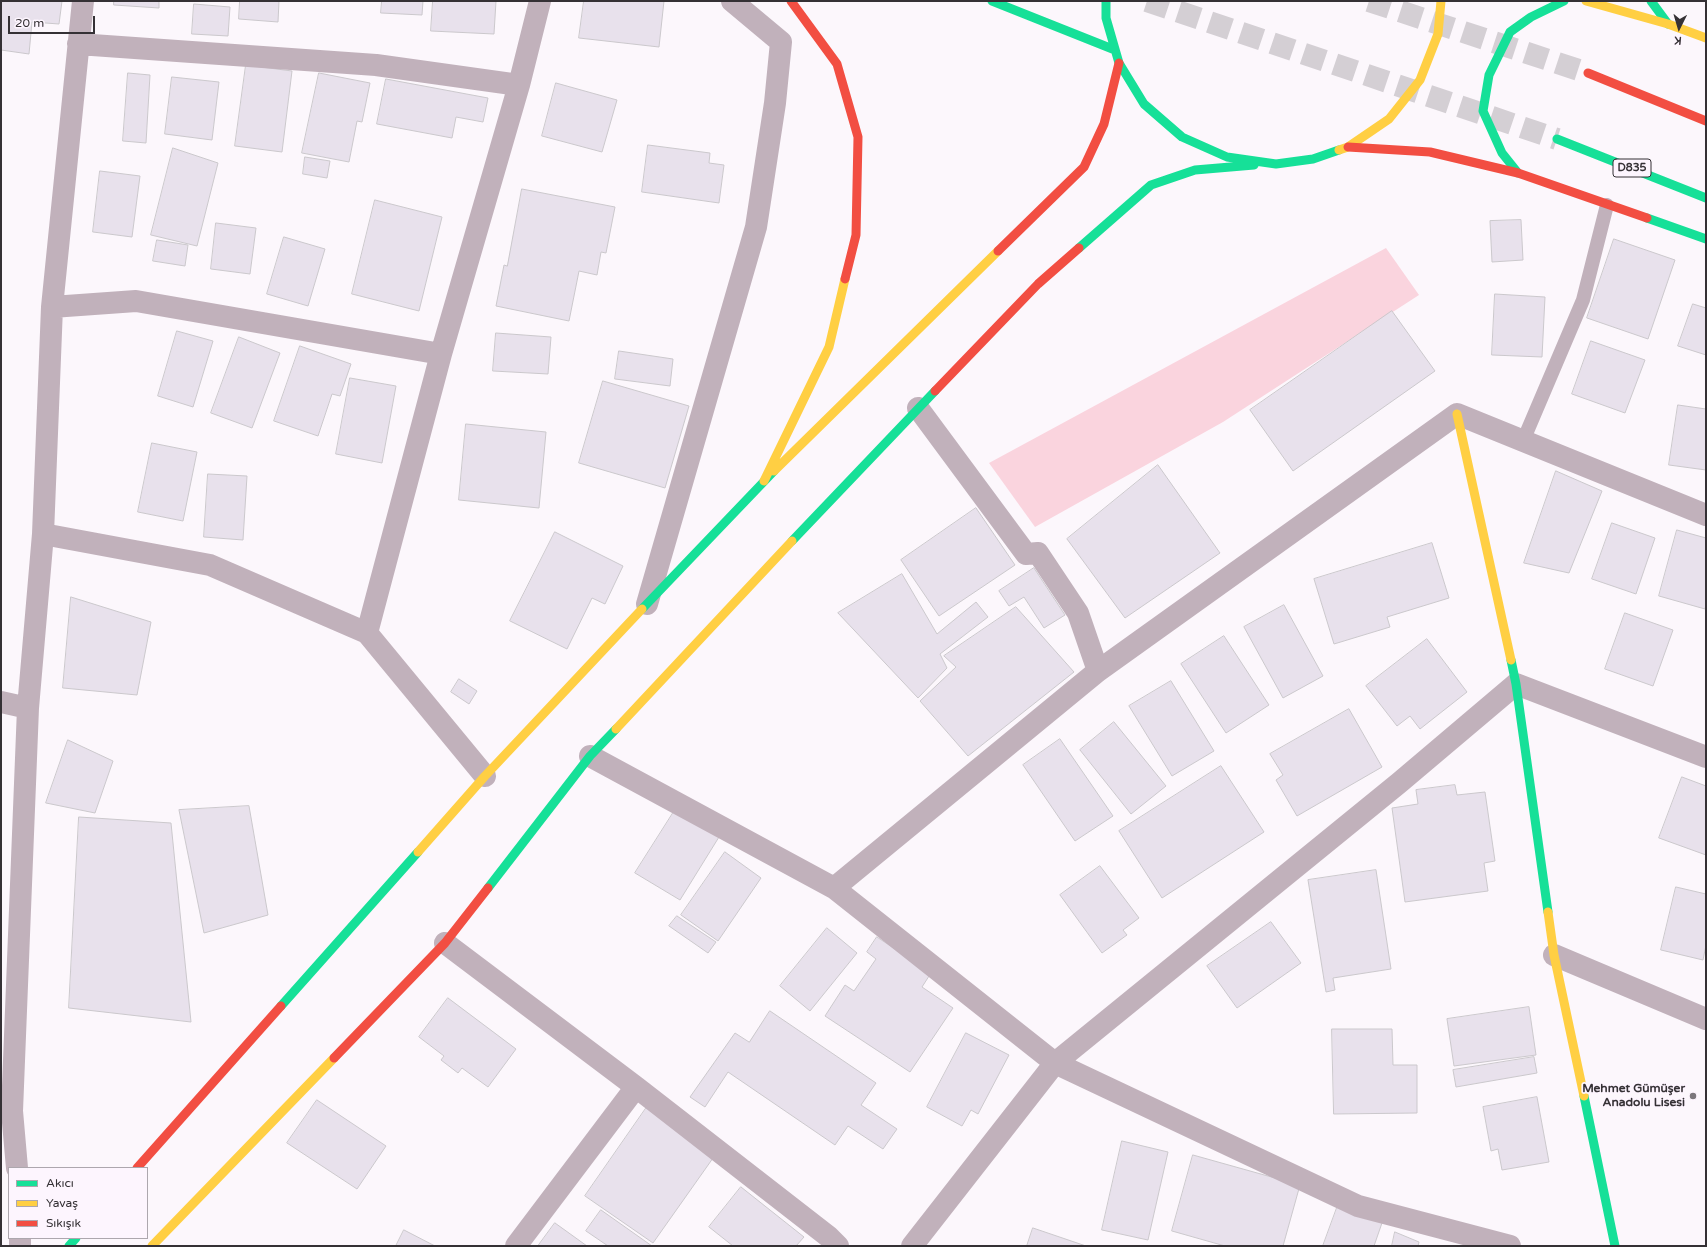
<!DOCTYPE html>
<meta charset="utf-8">
<style>
body{margin:0}
#map{position:relative;width:1707px;height:1247px;overflow:hidden;background:#fcf7fc;font-family:"Varela Round",sans-serif}
canvas{display:block}
.frame{position:absolute;inset:0;border:2px solid #353135;pointer-events:none}
.legend{position:absolute;left:8px;top:1167px;width:140px;height:72px;box-sizing:border-box;background:#fdf5fe;border:1px solid #ada7ae;margin:0;padding:5px 7px;list-style:none;font-size:12px;color:#353135}
.legend li{display:flex;align-items:center;gap:8px;height:20px}
.legend b{width:20px;border:1px solid #ada7ae}
.north{position:absolute;left:1659px;top:8px;width:40px;height:40px;-webkit-text-stroke:3px #fdf5fe;paint-order:stroke;rotate:185deg;font-size:11px;font-weight:700;line-height:16px;text-align:center;color:#353135}
.north::after{content:'';display:block;margin:auto;width:14px;height:18px;background:#353135;clip-path:polygon(50% 0,100% 100%,50% 72%,0 100%)}
.scale{position:absolute;left:8px;top:16px;width:87px;height:18px;box-sizing:border-box;border:2px solid #353135;border-top:0;padding-left:5px;font-size:12px;line-height:14px;white-space:nowrap;color:#353135;-webkit-text-stroke:3px #fdf5fe;paint-order:stroke}
</style>
<div id="map">
<canvas width="1707" height="1247"></canvas>
<div class="frame"></div>
<ul class="legend">
<li><b style="height:5px;background:#16e098"></b>Akıcı</li>
<li><b style="height:5px;background:#ffcf43"></b>Yavaş</li>
<li><b style="height:5px;background:#f24e42"></b>Sıkışık</li>
</ul>
<div class="north">K</div>
<div class="scale">20 m</div>
</div>
<script>
const ctx = document.querySelector('canvas').getContext('2d');
ctx.lineJoin = 'round';
function fillPath(path, color) { ctx.fillStyle = color; ctx.fill(path, 'evenodd'); }
function stroke(path, color, width, dash) { ctx.strokeStyle = color; ctx.lineWidth = width; ctx.lineCap = dash ? 'butt' : 'round'; ctx.setLineDash(dash || []); ctx.stroke(path); }
function drawText(font, color, halo, rows, align = 'center') {
  ctx.font = font + ' "Varela Round",sans-serif'; ctx.lineWidth = 3.5; ctx.setLineDash([]); ctx.textBaseline = 'middle'; ctx.strokeStyle = halo; ctx.fillStyle = color; for (const [text, x, y, turn = 0] of rows) {
    ctx.save(); ctx.translate(x, y); ctx.rotate((+turn || 0) * Math.PI / 180); ctx.textAlign = isNaN(turn) ? turn : align; if (halo) ctx.strokeText(text, 0, 0); ctx.fillText(text, 0, 0); ctx.restore();
  }
}
const green = new Path2D(`
 M1386,248L1419,295L1223,422L1035,527L989,463Z`);
const building = new Path2D(`
 M1,1H62L59,24L32,22L29,54L1,50Z
 M114,1H159V8L114,5Z
 M240,1H279L278,22L239,19Z
 M382,1H423L422,15L381,13Z
 M433,1H496L494,34L431,31Z
 M584,1H664L659,47L579,38Z
 M194,4L230,7L228,36L192,34Z
 M246,65L292,71L282,152L235,146Z
 M128,73L150,75L146,143L123,141Z
 M319,73L370,83L362,122L357,121L349,162L302,153Z
 M172,77L219,82L212,140L165,134Z
 M386,79L488,98L483,122L456,117L452,138L377,124Z
 M556,83L617,100L602,152L542,136Z
 M648,145L710,153L709,163L724,165L719,203L642,192Z
 M173,148L218,163L197,246L151,235Z
 M305,157L330,161L327,178L303,174Z
 M100,171L140,176L132,237L93,232Z
 M522,189L615,207L606,253L601,252L597,275L579,271L569,321L496,306L504,265L507,266Z
 M375,200L442,217L419,311L352,294Z
 M1521,220L1523,260L1492,262L1490,221Z
 M216,223L256,228L250,274L211,269Z
 M284,237L325,249L308,306L267,294Z
 M1614,239L1675,260L1648,339L1587,318Z
 M157,240L188,245L185,266L153,261Z
 M1495,294L1545,297L1542,357L1492,355Z
 M1693,304L1706,308V355L1678,346Z
 M1392,311L1435,371L1293,471L1250,410Z
 M177,331L213,341L193,407L158,396Z
 M496,333L551,337L548,374L493,371Z
 M239,337L280,353L252,428L211,413Z
 M1591,341L1645,360L1625,413L1572,394Z
 M300,346L351,364L340,396L332,394L318,436L274,421Z
 M619,351L673,359L670,386L615,379Z
 M350,378L396,386L382,463L336,454Z
 M603,381L689,406L665,488L579,463Z
 M1678,405L1706,409V470L1669,465Z
 M466,424L546,432L539,508L459,500Z
 M152,443L197,452L183,521L138,512Z
 M1158,465L1220,553L1125,618L1067,539Z
 M1556,471L1602,491L1569,573L1524,563Z
 M208,474L247,476L243,540L204,537Z
 M976,508L1015,565L939,616L901,560Z
 M1612,523L1655,538L1636,594L1592,579Z
 M1677,530L1706,538V604L1705,609L1659,596Z
 M555,532L623,566L605,604L592,598L567,649L510,621Z
 M1432,543L1449,598L1387,617L1390,627L1334,644L1314,579Z
 M1034,568L1065,615L1044,628L1024,597L1009,606L999,591Z
 M902,574L937,634L976,602L988,617L940,654L947,668L918,698L838,613Z
 M71,597L151,622L137,695L63,688Z
 M1284,605L1323,676L1283,698L1244,627Z
 M1016,607L1074,672L968,756L920,701L956,667L944,656Z
 M1625,613L1673,630L1653,686L1605,669Z
 M1224,636L1269,705L1226,733L1181,664Z
 M1427,639L1467,692L1420,729L1410,716L1397,726L1366,686Z
 M459,679L477,691L469,704L451,692Z
 M1171,681L1214,751L1172,776L1129,706Z
 M1349,709L1382,767L1297,816L1276,780L1283,775L1270,754Z
 M1114,722L1166,786L1131,814L1080,750Z
 M1060,739L1113,816L1075,841L1023,765Z
 M68,740L113,761L95,813L46,803Z
 M1221,766L1264,832L1162,898L1119,831Z
 M1682,777L1706,786V855L1659,838Z
 M1455,785L1457,795L1485,792L1495,861L1484,863L1488,891L1405,902L1392,808L1418,804L1416,790Z
 M249,806L268,915L204,933L179,810Z
 M675,810L719,837L680,900L635,873Z
 M79,817L171,823L191,1022L69,1008Z
 M725,852L761,878L718,941L681,915Z
 M1100,866L1139,918L1123,930L1127,935L1102,953L1060,895Z
 M1376,870L1391,969L1333,978L1335,990L1326,992L1308,880Z
 M1676,887L1706,894V945L1703,960L1661,950Z
 M677,916L716,942L708,953L669,926Z
 M1271,922L1301,963L1237,1008L1207,966Z
 M827,928L857,953L810,1011L780,986Z
 M877,937L931,973L922,987L953,1008L910,1072L825,1016L845,985L854,991L876,959L867,952Z
 M448,998L516,1049L488,1087L462,1068L458,1073L441,1060L444,1056L419,1037Z
 M1529,1007L1536,1055L1454,1066L1447,1019Z
 M770,1011L876,1083L861,1105L897,1129L883,1149L848,1126L835,1145L728,1072L705,1107L690,1097L735,1033L749,1042Z
 M1332,1029H1392L1393,1065H1417V1113L1334,1114Z
 M966,1033L1009,1055L978,1114L971,1110L962,1126L927,1107Z
 M1534,1057L1537,1073L1456,1087L1453,1070Z
 M1537,1097L1549,1162L1502,1170L1498,1149L1491,1151L1483,1107Z
 M317,1100L386,1146L357,1189L287,1143Z
 M649,1104L718,1151L653,1243L585,1196Z
 M1122,1141L1168,1152L1148,1240L1102,1230Z
 M1193,1155L1300,1185L1283,1246H1225L1172,1231Z
 M741,1187L804,1237L796,1246H733L709,1227Z
 M1338,1205L1383,1220L1374,1246H1323Z
 M601,1210L652,1246H608L586,1231Z
 M555,1223L587,1246H538Z
 M1033,1228L1086,1246H1027Z
 M404,1230L435,1246H396Z
 M1395,1232L1419,1242L1418,1246H1392Z`);
const highwayTunnel = new Path2D(`
 M1147,1L1557,139
 M1369,1L1588,73`);
const lane = new Path2D(`
 M1523,441L1583,300L1607,205`);
const street = new Path2D(`
 M78,44L376,65L519,85
 M52,307L136,301L441,354
 M918,408L1026,554L1038,553L1078,613L1098,671
 M43,534L210,565L367,633L441,354L519,85L540,1
 M647,604L756,227L775,103L781,42L732,1
 M367,633L485,776
 M1,702L28,708
 M590,756L834,888L1055,1063L1358,1206L1510,1246
 M834,888L1098,671L1457,414L1706,515
 M445,943L636,1087L829,1237L838,1246
 M1554,955L1706,1019
 M17,1168L12,1111L28,708L43,534L52,307L83,1
 M20,1238V1246
 M516,1246L636,1087
 M912,1246L1055,1063L1399,783L1516,684L1706,757`);
const fast = new Path2D(`
 M992,1L1115,50
 M1106,1V18L1119,63L1144,104L1182,137L1227,157L1276,164L1313,159L1339,150
 M1651,1L1668,24
 M1557,139L1706,198
 M1518,173L1502,153L1483,111L1489,75L1510,32L1531,17L1564,1
 M1647,218L1706,239
 M1079,248L1151,185L1195,170L1254,165
 M792,541L935,391
 M642,609L774,471
 M1511,660L1516,684L1548,912
 M488,888L590,756L616,729
 M281,1006L418,852
 M1584,1096L1615,1246
 M69,1246L76,1238`);
const slow = new Path2D(`
 M1586,1L1668,24L1706,38
 M1339,150L1348,147L1389,119L1420,80L1438,34L1441,1
 M1457,414L1511,660
 M774,471L998,251
 M764,481L829,347L845,279
 M616,729L792,541
 M418,852L485,776L642,609
 M1548,912L1554,955L1584,1096
 M152,1246L334,1058`);
const jam = new Path2D(`
 M791,1L837,64L858,137L856,235L845,279
 M1588,73L1706,121
 M1348,147L1430,152L1518,173L1647,218
 M998,251L1084,167L1104,124L1119,63
 M935,391L1038,284L1079,248
 M334,1058L445,943L488,888
 M137,1168L281,1006`);
const markers = [
 [1693,1096,4,"#7b767b"]
];
const shields = [
 [1632,168,38]
];
const shieldNames = [
 ["D835",1632,168]
];
const poiNames = [
 ["Mehmet Gümüşer",1685,1089],
 ["Anadolu Lisesi",1685,1103]
];
fillPath(green, '#fad4de');
fillPath(building, '#e8e1ec');
stroke(building, '#cbc8cc', 1);
stroke(highwayTunnel, '#d4cfd4', 22, [22, 11]);
stroke(lane, '#c1b1bb', 14);
stroke(street, '#c1b1bb', 22);
stroke(fast, '#16e098', 9);
stroke(slow, '#ffcf43', 9);
stroke(jam, '#f24e42', 9);
for (const [x, y, r, color] of markers) { const dot = new Path2D(); dot.arc(x, y, r, 0, 2 * Math.PI); ctx.fillStyle = color; ctx.fill(dot); stroke(dot, '#fdf5fe', 1.5); }
for (const [x, y, w] of shields) { const box = new Path2D(); box.roundRect(x - w / 2, y - 9, w, 18, 3); ctx.fillStyle = '#fdf5fe'; ctx.fill(box); stroke(box, '#353135', 1); }
drawText('bold 11px', '#353135', null, shieldNames);
drawText('bold 12px', '#353135', '#fdf5fe', poiNames, 'right');
</script>
